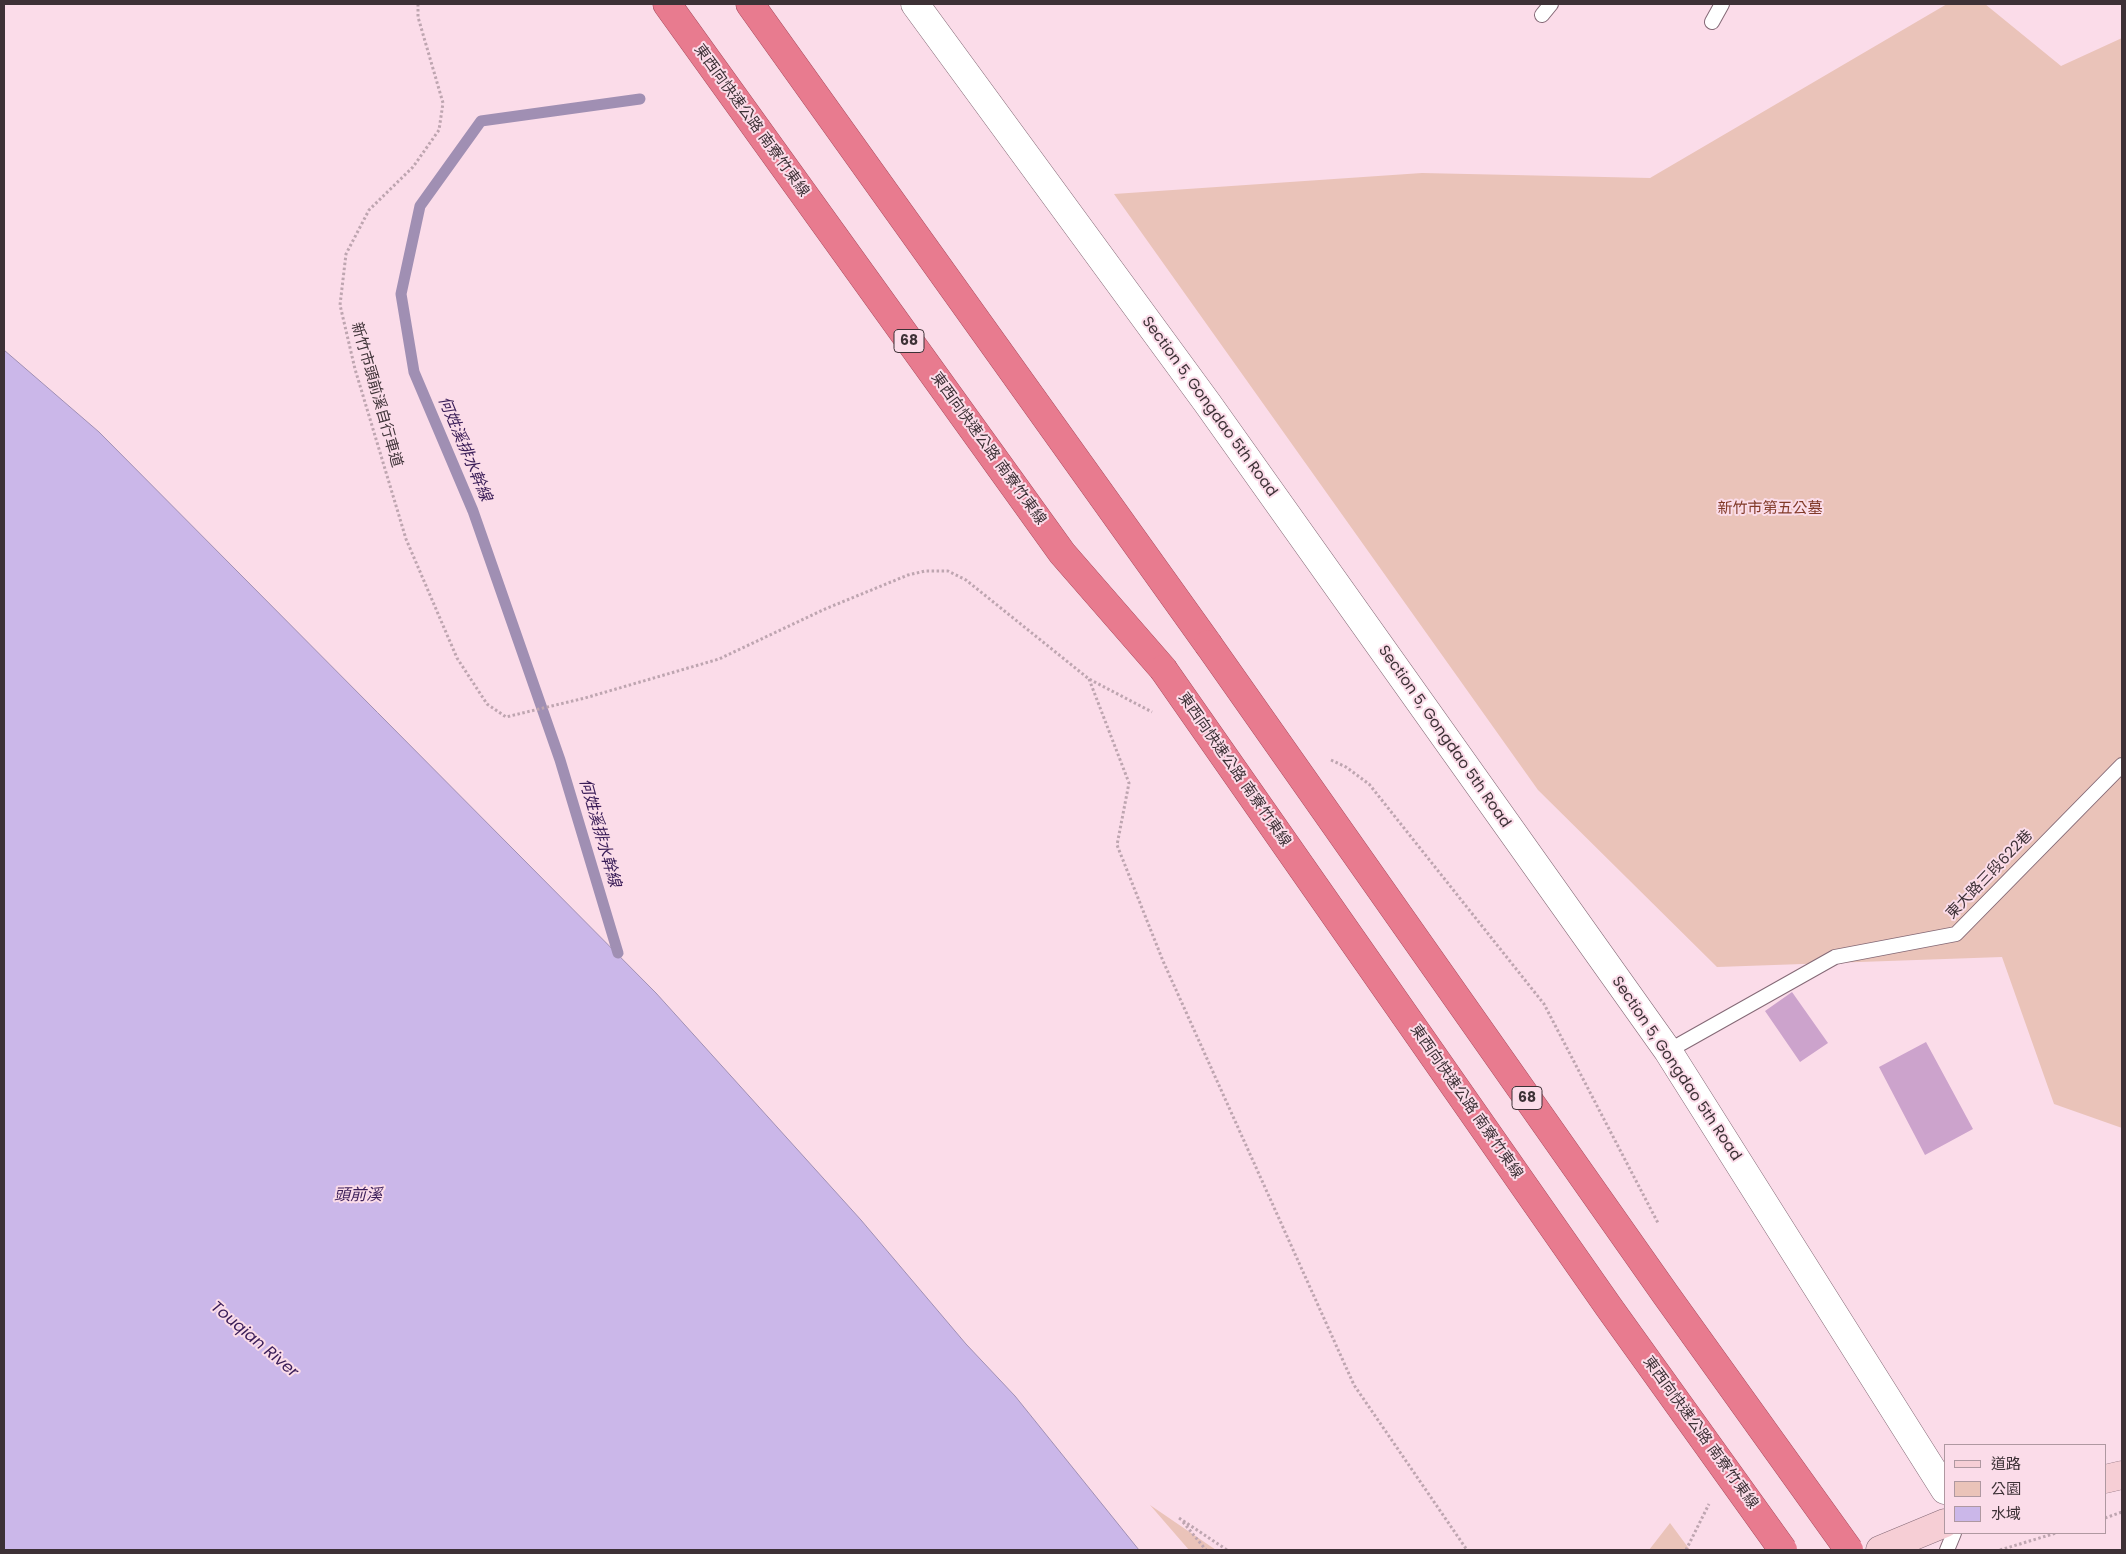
<!DOCTYPE html>
<meta charset="utf-8">
<style>
body{margin:0}
#map{position:relative;width:2126px;height:1554px;overflow:hidden;background:#fbdce9;font-family:Poppins,"Noto Sans TC",sans-serif}
canvas{display:block}
.frame{position:absolute;inset:0;border:5px solid #3d3136;pointer-events:none}
.legend{position:absolute;left:1944px;top:1444px;width:162px;height:90px;box-sizing:border-box;background:#fbdce9;border:1px solid #af98a1;margin:0;padding:6px 9px;list-style:none;font-size:15px;color:#3d3136}
.legend li{display:flex;align-items:center;gap:10px;height:25px}
.legend b{width:25px;border:1px solid #af98a1}
</style>
<div id="map">
<canvas width="2126" height="1554"></canvas>
<div class="frame"></div>
<ul class="legend">
<li><b style="height:6px;background:#f6ced5"></b>道路</li>
<li><b style="height:14px;background:#eac3b9"></b>公園</li>
<li><b style="height:14px;background:#cbb7e9"></b>水域</li>
</ul>
</div>
<script>
const ctx = document.querySelector('canvas').getContext('2d');
ctx.lineJoin = 'round';
function fillPath(path, color) { ctx.fillStyle = color; ctx.fill(path, 'evenodd'); }
function stroke(path, color, width, dash) { ctx.strokeStyle = color; ctx.lineWidth = width; ctx.lineCap = dash ? 'butt' : 'round'; ctx.setLineDash(dash || []); ctx.stroke(path); }
function drawText(font, color, halo, rows, align = 'center') {
  ctx.font = font + ' Poppins,"Noto Sans TC",sans-serif'; ctx.lineWidth = 4; ctx.setLineDash([]); ctx.textBaseline = 'middle'; ctx.strokeStyle = halo; ctx.fillStyle = color; for (const [text, x, y, turn = 0] of rows) {
    ctx.save(); ctx.translate(x, y); ctx.rotate((+turn || 0) * Math.PI / 180); ctx.textAlign = isNaN(turn) ? turn : align; if (halo) ctx.strokeText(text, 0, 0); ctx.fillText(text, 0, 0); ctx.restore();
  }
}
const green = new Path2D(`
 M1947,4H1985L2061,66L2122,38V1128L2054,1104L2002,957L1717,967L1538,790L1114,194L1422,173L1650,178Z
 M1150,1505L1216,1550H1189Z
 M1670,1523L1690,1550H1649Z`);
const water = new Path2D(`
 M4,350L99,432L656,993L861,1220L966,1344L1015,1396L1139,1550H4Z`);
const stream = new Path2D(`
 M618,953L560,760L473,511L414,372L401,294L420,206L481,121L640,99`);
const building = new Path2D(`
 M1792,992L1828,1043L1800,1062L1765,1011Z
 M1926,1042L1973,1129L1925,1155L1879,1067Z`);
const path = new Path2D(`
 M418,4V17L443,103L439,130L413,167L369,210L346,254L340,305L355,369L406,539L457,658L487,704L506,717L585,698L719,659L825,609L908,575L925,571H948L966,580L1089,679L1152,712
 M1089,679L1129,783L1117,845L1163,961L1354,1385L1467,1550
 M1331,760L1346,767L1369,784L1544,1004L1658,1223
 M1179,1518L1227,1550
 M2105,1518L2122,1512
 M1183,1522L1206,1550
 M1686,1550L1709,1504
 M2000,1550L2056,1533`);
const service = new Path2D(`
 M1542,15L1551,4
 M1712,22L1722,4
 M1668,1051L1835,957L1956,934L2122,765
 M1947,1550L1954,1533`);
const tertiary = new Path2D(`
 M915,4L1208,404L1668,1051L1945,1490`);
const secondary = new Path2D(`
 M2105,1479L2122,1475
 M1880,1550L1945,1523`);
const trunk = new Path2D(`
 M667,4L1062,553L1163,669
 M750,4L1208,644`);
const trunkBridge = new Path2D(`
 M1208,644L1666,1295L1849,1550
 M1163,669L1608,1306L1783,1550`);
const shields = [
 [909,341,30],
 [1527,1098,30]
];
const shieldNames = [
 ["68",909,341],
 ["68",1527,1098]
];
const streetNames = [
 ["東西向快速公路 南寮竹東線",751,121,54],
 ["新竹市頭前溪自行車道",376,395,74],
 ["Section 5, Gongdao 5th Road",1209,407,54],
 ["東西向快速公路 南寮竹東線",988,449,54],
 ["Section 5, Gongdao 5th Road",1444,737,55],
 ["東西向快速公路 南寮竹東線",1234,770,55],
 ["東大路三段622巷",1990,875,-46],
 ["Section 5, Gongdao 5th Road",1676,1069,56],
 ["東西向快速公路 南寮竹東線",1466,1102,55],
 ["東西向快速公路 南寮竹東線",1700,1433,54]
];
const parkNames = [
 ["新竹市第五公墓",1770,509]
];
const waterNames = [
 ["何姓溪排水幹線",464,449,67],
 ["何姓溪排水幹線",599,833,74],
 ["頭前溪",358,1196],
 ["Touqian River",254,1340,40]
];
fillPath(green, '#eac3b9');
fillPath(water, '#cbb7e9');
stroke(water, '#a08fb3', 1);
stroke(stream, '#a08fb3', 11);
fillPath(building, '#cca3cc');
stroke(service, '#846976', 16);
stroke(tertiary, '#846976', 29);
stroke(secondary, '#846976', 29);
stroke(trunk, '#a84c5e', 29);
stroke(path, '#bea5b0', 3, [2.5, 2.5]);
stroke(service, '#fff', 14);
stroke(tertiary, '#fff', 28);
stroke(secondary, '#f6ced5', 28);
stroke(trunk, '#e87b8f', 28);
stroke(trunkBridge, '#a84c5e', 29, []);
stroke(trunkBridge, '#e87b8f', 28);
for (const [x, y, w] of shields) { const box = new Path2D(); box.roundRect(x - w / 2, y - 11.5, w, 23, 4); ctx.fillStyle = '#fbdce9'; ctx.fill(box); stroke(box, '#3d3136', 1); }
drawText('bold 14px', '#3d3136', null, shieldNames);
drawText('15px', '#3d3136', '#fbdce9', streetNames);
drawText('15px', '#813a29', '#fbdce9', parkNames);
drawText('italic 16px', '#391c57', '#fbdce9', waterNames);
</script>
